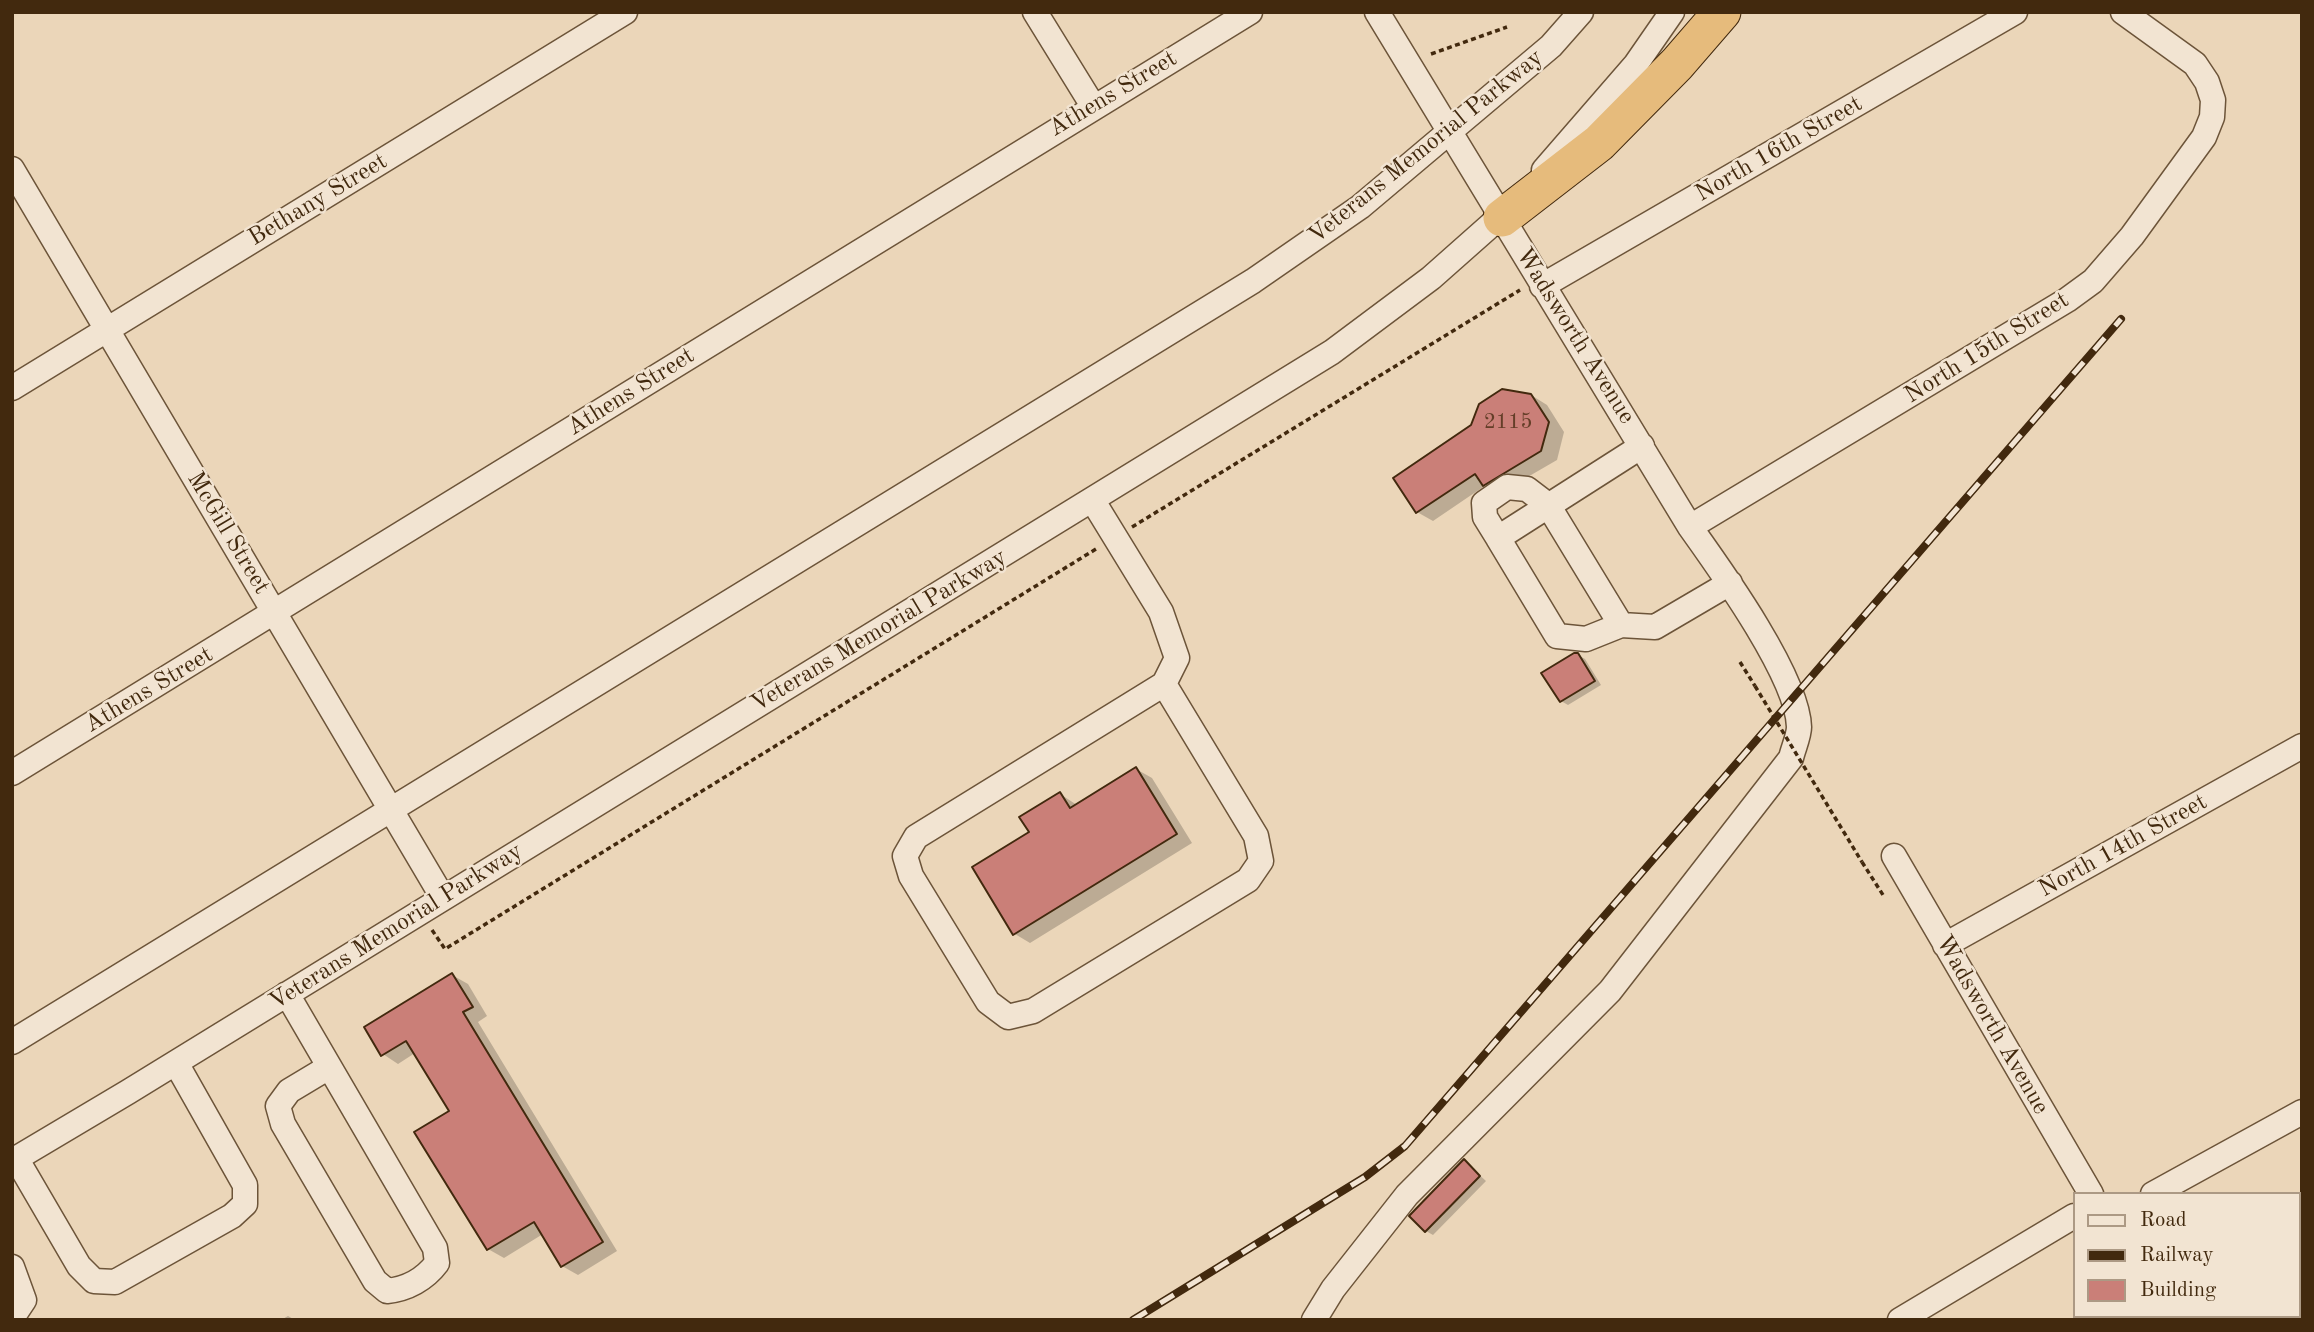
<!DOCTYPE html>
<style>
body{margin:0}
#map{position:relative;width:2314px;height:1332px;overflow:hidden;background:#ebd6b9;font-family:"Old Standard TT",serif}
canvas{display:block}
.frame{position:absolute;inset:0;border:14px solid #42290e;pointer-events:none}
.legend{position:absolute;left:2073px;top:1192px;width:228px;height:126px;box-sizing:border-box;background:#f2e4d2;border:2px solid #ac9984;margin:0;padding:9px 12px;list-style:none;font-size:21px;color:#42290e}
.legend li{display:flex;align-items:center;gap:14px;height:35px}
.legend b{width:35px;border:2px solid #ac9984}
</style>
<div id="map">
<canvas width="2314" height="1332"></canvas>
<div class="frame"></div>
<ul class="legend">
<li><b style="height:9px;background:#f2e4d2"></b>Road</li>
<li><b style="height:9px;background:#42290e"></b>Railway</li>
<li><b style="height:19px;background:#ca7f78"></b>Building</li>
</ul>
</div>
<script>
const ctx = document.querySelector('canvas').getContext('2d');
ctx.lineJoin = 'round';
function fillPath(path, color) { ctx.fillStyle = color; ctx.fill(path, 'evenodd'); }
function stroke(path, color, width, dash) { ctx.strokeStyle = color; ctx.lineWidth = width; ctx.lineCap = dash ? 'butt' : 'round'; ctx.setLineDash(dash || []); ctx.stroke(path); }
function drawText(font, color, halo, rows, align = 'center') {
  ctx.font = font + ' "Old Standard TT",serif'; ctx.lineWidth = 5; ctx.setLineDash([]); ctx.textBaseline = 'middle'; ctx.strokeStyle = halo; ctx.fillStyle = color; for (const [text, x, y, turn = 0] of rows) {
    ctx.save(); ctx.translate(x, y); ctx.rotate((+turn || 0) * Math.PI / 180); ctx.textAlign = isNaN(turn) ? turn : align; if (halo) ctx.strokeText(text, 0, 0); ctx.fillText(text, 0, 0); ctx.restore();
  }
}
const shadow = new Path2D(`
 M1531,395L1547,405L1564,432L1557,460L1500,493L1486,485L1433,521L1417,512Z
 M1578,655L1585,659L1601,685L1568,705L1561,701Z
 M1136,769L1152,778L1192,843L1030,943L1015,934L1031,833L1060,794L1077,805Z
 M452,975L468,984L487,1016L478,1022L617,1251L578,1275L562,1266L543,1234L504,1258L488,1249L451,1111L415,1053L398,1064L383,1054Z
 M1464,1161L1486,1181L1433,1235L1426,1231Z
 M288,1316L295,1320H281Z`);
const building = new Path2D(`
 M1502,389L1531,394L1549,422L1541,451L1483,486L1475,474L1416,513L1393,478L1471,425L1479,404Z
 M1574,653H1578L1595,681L1560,702L1541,673Z
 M1136,767L1177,834L1013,935L972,867L1029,832L1019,817L1060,792L1070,808Z
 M452,973L473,1007L463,1012L603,1242L561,1267L534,1222L487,1250L414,1132L449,1111L406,1041L381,1056L364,1027Z
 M1464,1159L1480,1176L1425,1232L1409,1216Z`);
const path = new Path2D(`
 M1431,54L1507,27
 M1132,527L1520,290
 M1740,662L1755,686
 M1862,862L1883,895
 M432,930L445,949L1096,549`);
const minor = new Path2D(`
 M1035,12L1093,106
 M12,169L443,898
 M1544,170L1636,64L1672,12
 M1542,286L2015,12
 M12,388L625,12
 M1093,501L1161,612L1177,658L1164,684L916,837L905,856L911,876L988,1002L1008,1017L1033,1011L1248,880L1261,861L1256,836L1164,684
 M1690,527L2067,300L2093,281L2132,236L2204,137L2212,117L2213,100L2207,82L2195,64L2123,12
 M1498,538L1485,517L1484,503L1507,487L1527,489L1548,505L1621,625L1655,627L1730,583
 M1621,625L1586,639L1557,636L1498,538L1642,446
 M12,773L1250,12
 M1894,856L2091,1194
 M1945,945L2302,746
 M287,994L435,1248L437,1263C425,1279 407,1289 387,1291L375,1281L283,1124L278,1106L289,1091L329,1067
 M12,1042L1253,281L1360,207L1551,46L1581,12
 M16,1158L79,1266L94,1281L115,1282L232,1216L245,1204V1185L176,1063
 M12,1161L128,1092L1332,352L1431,278L1510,208
 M2153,1194L2302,1112
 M12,1267L24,1300L12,1318
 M2161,1316L2163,1320
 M1314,1320L1333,1289L1407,1195L1610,991L1791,758C1793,749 1799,736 1799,727C1798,677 1720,569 1690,527L1377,12
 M1900,1320L2074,1216`);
const highway = new Path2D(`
 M1502,218L1599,143L1677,64L1722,12`);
const rail = new Path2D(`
 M1133,1320L1365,1177L1405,1146L2121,319`);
const pathBridge = new Path2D(`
 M1755,686L1862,862`);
const numberNames = [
 ["2115",1508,422]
];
const streetNames = [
 ["Athens Street",1113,94,-31],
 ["Veterans Memorial Parkway",1426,147,-39],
 ["North 16th Street",1779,149,-30],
 ["Bethany Street",318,200,-31],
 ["Wadsworth Avenue",1575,336,58],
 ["North 15th Street",1987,348,-32],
 ["Athens Street",631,392,-32],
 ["McGill Street",228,533,59],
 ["Veterans Memorial Parkway",879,631,-31],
 ["Athens Street",149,690,-31],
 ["North 14th Street",2123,846,-29],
 ["Veterans Memorial Parkway",396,927,-32],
 ["Wadsworth Avenue",1992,1025,60]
];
fillPath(shadow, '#0003');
fillPath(building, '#ca7f78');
stroke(building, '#42290e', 2);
stroke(minor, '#6c5439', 27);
stroke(highway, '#42290e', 39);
stroke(path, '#42290e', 3.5, [5, 3.5]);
stroke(minor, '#f2e4d2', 24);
stroke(highway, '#e6bb7c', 37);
stroke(rail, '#42290e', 8);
stroke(rail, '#f2e4d2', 5, [16]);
stroke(pathBridge, '#42290e', 3.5, [5, 3.5]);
drawText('21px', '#643e28', null, numberNames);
drawText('24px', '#42290e', '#f2e4d2', streetNames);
</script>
